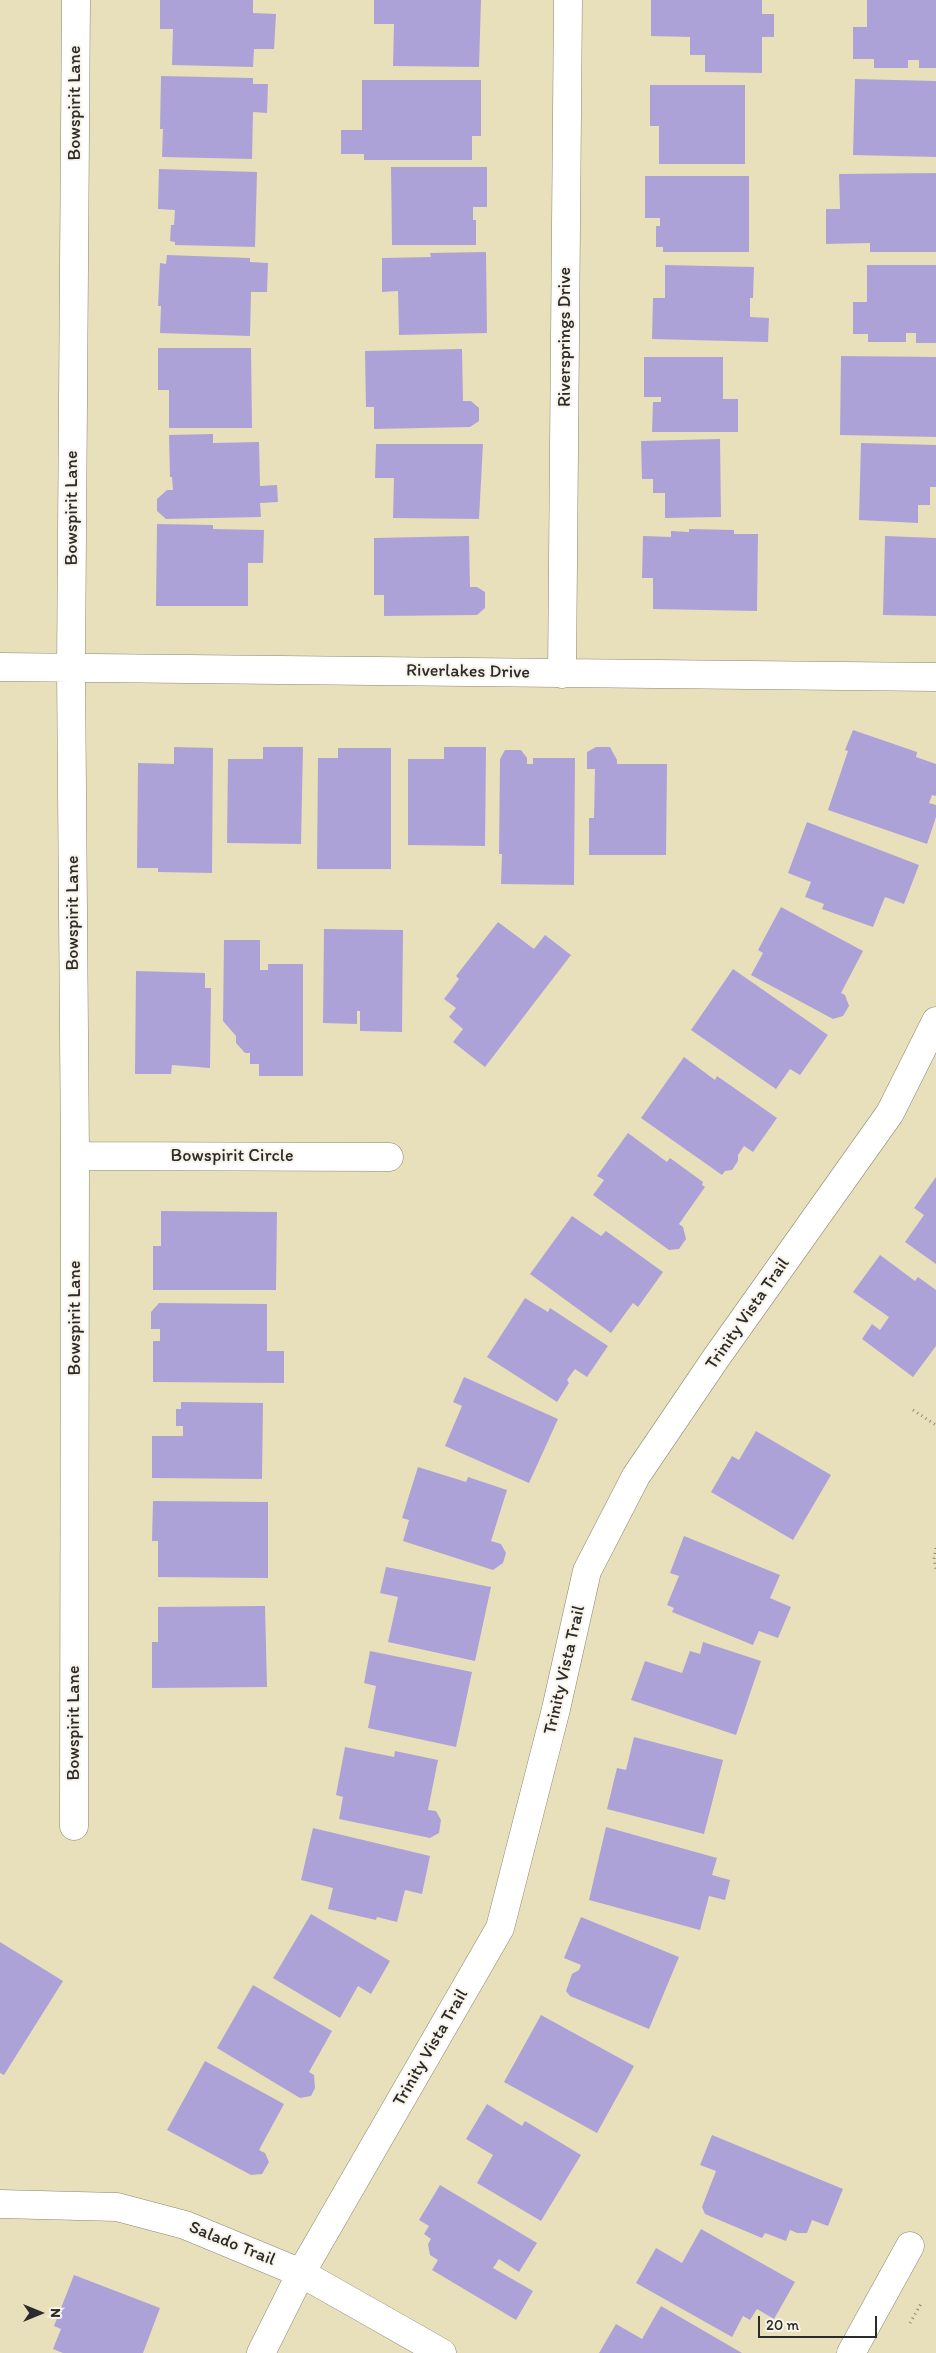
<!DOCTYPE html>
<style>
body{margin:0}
#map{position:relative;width:936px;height:2353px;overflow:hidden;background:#e8e0bb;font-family:Itim,sans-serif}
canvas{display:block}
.north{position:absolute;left:15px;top:2288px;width:50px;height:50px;-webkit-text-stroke:4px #f7f3e8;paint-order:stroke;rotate:90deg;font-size:14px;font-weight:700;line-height:20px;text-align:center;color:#2b2b2b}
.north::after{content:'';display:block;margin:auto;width:18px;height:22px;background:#2b2b2b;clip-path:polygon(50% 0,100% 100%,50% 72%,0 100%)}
.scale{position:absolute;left:758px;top:2316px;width:119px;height:22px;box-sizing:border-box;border:2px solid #2b2b2b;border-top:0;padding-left:6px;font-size:15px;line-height:18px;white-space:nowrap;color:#2b2b2b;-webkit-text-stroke:4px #f7f3e8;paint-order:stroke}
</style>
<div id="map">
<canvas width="936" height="2353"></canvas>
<div class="north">N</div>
<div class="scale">20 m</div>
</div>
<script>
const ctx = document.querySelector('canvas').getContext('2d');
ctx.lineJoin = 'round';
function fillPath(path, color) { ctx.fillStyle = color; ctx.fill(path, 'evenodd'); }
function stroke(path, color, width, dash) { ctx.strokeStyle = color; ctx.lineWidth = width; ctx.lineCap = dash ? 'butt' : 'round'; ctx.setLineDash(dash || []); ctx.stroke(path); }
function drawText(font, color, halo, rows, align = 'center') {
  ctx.font = font + ' Itim,sans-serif'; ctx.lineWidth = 4; ctx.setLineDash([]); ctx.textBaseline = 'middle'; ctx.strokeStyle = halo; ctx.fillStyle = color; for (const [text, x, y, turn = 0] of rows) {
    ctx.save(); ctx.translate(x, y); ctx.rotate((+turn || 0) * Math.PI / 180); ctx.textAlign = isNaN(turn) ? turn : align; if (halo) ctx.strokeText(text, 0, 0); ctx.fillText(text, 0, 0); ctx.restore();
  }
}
const building = new Path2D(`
 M160,0H253V13L276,14L274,49H254L253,67L172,65L173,29H160Z
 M374,0H481L479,67L393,66L394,24H374Z
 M651,0H762V14H774V37H762V73L705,72V55H690V37L651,36Z
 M867,0H936V68H919V60H908V68H874V59H853V27H867Z
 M161,76L253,78V84H268L267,113L253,112L252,159L162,157L163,129H160Z
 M855,79L936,81V157L853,155Z
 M362,80H481V136H472V160H364V154H341V130H362Z
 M650,85H745V164H659V126H650Z
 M391,167H487V207H473V220H476V245H392Z
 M159,169L257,172L255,247L175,245V242L170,241L171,225H174L175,210L158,209Z
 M936,173V252H870V243L826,244V209H840L839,174Z
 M645,176H749V252H663V247H656V226H660V218H645Z
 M486,252L487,333L399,335L398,291L382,292V258L431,257L430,253Z
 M167,255L250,258V262L268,263L267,292H251L250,336L160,333L161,306H158L160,263L166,264Z
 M665,265L754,267L753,298H750V317L769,318L768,342L652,339L653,298H665Z
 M867,265H936V343H916V333H906V342H868V334H853V302H867Z
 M158,348H251L252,428H169V390H158Z
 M462,349L463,401H471L479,408V421L470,427L374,429V407H366L365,351Z
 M841,356L936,357V437L840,435Z
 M644,357H723V399H738V432H652L653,402H661V397H644Z
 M213,434V443L259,442L260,486L277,485L278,502L260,503L261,517L166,519L157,511V499L167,490H173L172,477H170L169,435Z
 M720,439L721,517L665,518V493H653V479H642L641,441Z
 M861,443L936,445V487H930V505H918V523L859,520Z
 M376,444H483L479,519L393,518L394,478H375Z
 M157,524L213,525V529L264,530L263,563H248V606H156Z
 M689,529L734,530V534H758L757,611L653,609V578H642L643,536L671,537V531L689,532Z
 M469,536L470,587H477L485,592V608L477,615L384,616V595H374V538Z
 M885,536L936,538V616L883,615Z
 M853,730L917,752L916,757L936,764V796L932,795L929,803L936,805V817L927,844L828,810L848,751L845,750Z
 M174,747L213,748L212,873L158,872V868H137L138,763L174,764Z
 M263,747H303L301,844L227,843L228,759H263Z
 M444,747H486L485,846L408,845V759H444Z
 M596,747H610L617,760V764H667L666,855H589V818H594L595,769H587V752Z
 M338,748H391V869H317L318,758H338Z
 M505,750H521L527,758V764H533V758H575L574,885L501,884L502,854H499L500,759Z
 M807,822L919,865L904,904L885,897L873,927L822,909L824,904L805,897L811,882L788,873Z
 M781,907L863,951L841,993L845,995L849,1006L843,1016L833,1019L751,975L763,953L758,950Z
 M498,922L534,949L545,935L571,955L485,1067L453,1042L463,1029L449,1017L456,1008L444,999L459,979L456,976Z
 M324,929L403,930L402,1032L360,1031V1011H357V1024L323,1023Z
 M224,940H260V970H268V964H303V1076H259V1064H250V1053H245L236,1043V1036L223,1021Z
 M733,969L828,1035L800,1075L790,1069L776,1089L691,1030Z
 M136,971L205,973V988H211L210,1068L172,1065L171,1074H135Z
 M684,1057L715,1080L717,1076L777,1118L753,1152L744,1146L738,1155V1161L732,1170L725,1171L722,1175L641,1118Z
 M628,1133L667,1162L670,1158L703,1182L702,1185L705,1187L679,1224L683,1227L686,1239L679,1249L669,1250L593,1195L604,1180L597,1176Z
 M936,1177V1264L905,1242L924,1215L914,1208Z
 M161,1211L277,1212L276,1290H153V1246H161Z
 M572,1216L601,1236L606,1231L663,1272L638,1307L633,1303L611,1333L530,1274Z
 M880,1255L915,1281L918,1277L936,1290V1346L913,1377L862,1339L872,1324L880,1330L889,1317L853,1292Z
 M525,1298L548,1312L550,1308L608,1346L587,1377L575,1369L567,1380L569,1383L557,1402L487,1357Z
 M159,1303L267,1304V1351H284V1383L153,1382V1341H160V1329H151V1312Z
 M464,1377L558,1419L529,1483L445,1446L462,1406L453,1402Z
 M181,1402L263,1403L262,1479L152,1478V1436H183V1426H176V1409H181Z
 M756,1431L831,1475L793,1540L711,1492L732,1456L739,1460Z
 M418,1467L466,1482L468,1477L507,1490L491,1541L501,1544L506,1553L503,1563L493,1570L403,1541L409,1520L402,1518Z
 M153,1501L268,1502V1578L158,1577V1541H152Z
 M684,1536L780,1575L770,1598L791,1607L778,1638L759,1631L753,1645L672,1612L674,1608L667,1605L679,1576L670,1573Z
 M386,1567L491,1587L475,1661L388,1642L398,1597L380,1593Z
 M265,1606L267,1687L152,1688V1642H158V1607Z
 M703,1642L761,1661L736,1735L631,1700L645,1661L682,1673L690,1651L700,1654Z
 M370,1651L472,1672L456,1747L368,1728L376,1686L364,1683Z
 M634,1737L723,1760L704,1834L607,1809L617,1768L626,1770Z
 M345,1747L394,1757L395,1751L438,1760L428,1810L436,1811L441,1820L439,1833L430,1838L339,1819L343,1797L336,1795Z
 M606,1827L717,1858L712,1875L730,1880L725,1900L709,1896L700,1930L589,1900Z
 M313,1828L430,1856L422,1894L405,1890L397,1922L377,1917L376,1920L328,1909L333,1888L301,1880Z
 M311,1914L390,1961L371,1994L358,1986L340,2018L273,1978Z
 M581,1917L679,1957L649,2029L570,1996L566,1991L572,1974L579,1970L581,1965L564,1958Z
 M0,1942L63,1981L4,2075L0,2073Z
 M253,1985L332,2031L309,2072L314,2075L315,2088L311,2096L300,2098L217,2048Z
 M541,2015L634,2066L597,2133L504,2082Z
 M205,2061L284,2104L259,2150L265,2153L269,2162L262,2174L251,2175L167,2130Z
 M487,2104L522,2126L525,2121L581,2155L541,2221L477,2183L493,2155L466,2139Z
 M712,2135L843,2189L828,2226L812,2220L807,2233H797L790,2230L786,2241L765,2233L762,2238L705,2214L702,2207L716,2171L700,2165Z
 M440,2185L537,2243L519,2272L499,2259L493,2268L533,2291L516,2320L432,2270L438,2260L430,2255L428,2244L431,2239L424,2234L429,2226L419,2220Z
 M701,2229L795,2282L774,2319L757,2309L750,2320L743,2316L732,2337L636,2283L656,2248L682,2263Z
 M74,2275L160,2308L143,2353H63L53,2349L61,2329L54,2326Z
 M661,2306L742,2353H599L616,2324L642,2339Z`);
const path = new Path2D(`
 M913,1410L936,1425
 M936,1548L934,1559L936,1569
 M910,2323L922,2302`);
const minor = new Path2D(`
 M0,667L936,677
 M562,674L568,0
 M75,1156L389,1157
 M74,1826L75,1156L71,668L76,0
 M0,2204L117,2207L185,2225L301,2273L442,2353
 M261,2353L301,2273L500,1928L556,1709L587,1571L636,1476L716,1358L890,1113L936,1021
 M851,2353L910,2246`);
const streetNames = [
 ["Bowspirit Lane",75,103,-90],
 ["Riversprings Drive",565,337,-90],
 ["Bowspirit Lane",72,508,-90],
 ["Riverlakes Drive",468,672,1],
 ["Bowspirit Lane",73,913,-90],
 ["Bowspirit Circle",232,1156],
 ["Trinity Vista Trail",748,1314,-55],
 ["Bowspirit Lane",75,1318,-90],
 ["Trinity Vista Trail",565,1670,-77],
 ["Bowspirit Lane",74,1723,-90],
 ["Trinity Vista Trail",431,2048,-60],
 ["Salado Trail",232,2244,22]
];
fillPath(building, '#ada2d8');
stroke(minor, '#8a8673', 29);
stroke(path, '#8a8673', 3, [1, 4]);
stroke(minor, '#fff', 28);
drawText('18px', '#2b2b2b', '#f7f3e8', streetNames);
</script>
